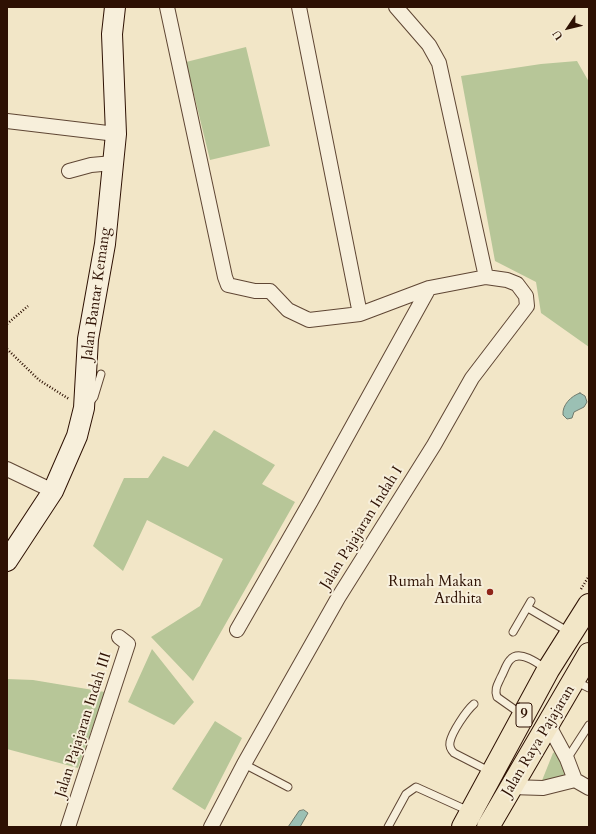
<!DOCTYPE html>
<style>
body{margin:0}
#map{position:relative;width:596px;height:834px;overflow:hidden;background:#f2e6c7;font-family:Cardo,serif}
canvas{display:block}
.frame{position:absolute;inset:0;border:8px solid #2e1103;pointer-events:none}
.north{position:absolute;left:548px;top:8px;width:40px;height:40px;-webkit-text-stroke:3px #f7efdb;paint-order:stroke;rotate:235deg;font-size:11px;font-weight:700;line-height:16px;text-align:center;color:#2e1103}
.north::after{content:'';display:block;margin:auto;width:14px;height:18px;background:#2e1103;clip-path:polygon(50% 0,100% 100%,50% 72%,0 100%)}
</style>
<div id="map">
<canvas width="596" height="834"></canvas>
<div class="frame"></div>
<div class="north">U</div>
</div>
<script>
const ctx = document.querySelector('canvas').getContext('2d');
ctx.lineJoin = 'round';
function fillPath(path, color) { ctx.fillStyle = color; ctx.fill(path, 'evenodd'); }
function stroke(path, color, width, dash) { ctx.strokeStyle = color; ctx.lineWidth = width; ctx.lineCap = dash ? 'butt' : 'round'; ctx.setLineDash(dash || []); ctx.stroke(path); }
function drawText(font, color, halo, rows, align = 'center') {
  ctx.font = font + ' Cardo,serif'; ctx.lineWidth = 4; ctx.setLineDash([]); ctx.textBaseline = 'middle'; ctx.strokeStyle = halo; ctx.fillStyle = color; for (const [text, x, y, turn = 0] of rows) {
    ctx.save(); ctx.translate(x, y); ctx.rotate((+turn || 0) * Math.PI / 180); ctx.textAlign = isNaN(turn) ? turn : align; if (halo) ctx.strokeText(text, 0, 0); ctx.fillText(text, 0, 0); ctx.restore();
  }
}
const green = new Path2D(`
 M246,47L270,146L210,160L186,62Z
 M577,61L589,82V347L541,313L536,282L495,261L461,76L541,64Z
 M214,430L275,465L262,484L295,502L193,681L151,637L200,606L223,559L147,520L123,571L93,546L124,478H148L163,456L188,467Z
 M152,649L194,702L174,725L128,702Z
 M7,679L33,680L105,692L78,768L7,749Z
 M215,721L242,738L205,810L172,789Z
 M556,751L568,780L541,783L553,753Z`);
const water = new Path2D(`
 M580,393L585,396L587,402L584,407L574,412L572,418L567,419L563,415C562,405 571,396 580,393Z
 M304,810L308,813L300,827H288L299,811Z`);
const path = new Path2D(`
 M7,324L28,306
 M7,349L39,380L69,399
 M581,589L589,576`);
const lane = new Path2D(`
 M90,402L94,397L101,374
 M528,608L569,632
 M513,632L531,601
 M575,681L589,688
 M474,704C466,711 452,732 450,742C449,747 451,750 454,753L491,772
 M521,714L497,697C494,689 498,684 501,677C504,672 506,664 510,660C519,649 538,663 546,669
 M567,759L589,725
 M244,764L288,787
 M388,827L406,794L416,787L469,811`);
const street = new Path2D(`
 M167,7L225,277L228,285L255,291H270L288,310L309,320L360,314L429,288L486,277L507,280L517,284L526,296L527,306L472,378L434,445L338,598L244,764L211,827
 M299,7L360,314
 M396,7L429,45L439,63L486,277
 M7,121L116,134
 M69,171L91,165L113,163
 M7,469L53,491
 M237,630L311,501L429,288
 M548,724L567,759L575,780
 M511,787L543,788L575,780L589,788
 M68,827L128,644L119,637`);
const secondary = new Path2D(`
 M7,561L53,491L77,436L84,408L88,339L105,244L116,134L112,34L115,7`);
const highway = new Path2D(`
 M463,827L548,670L589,605
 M488,827L589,654`);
const markers = [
 [490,592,4,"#8f2418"]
];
const shields = [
 [524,715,16]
];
const shieldNames = [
 ["9",524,715]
];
const streetNames = [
 ["Jalan Bantar Kemang",97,294,-82],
 ["Jalan Pajajaran Indah I",362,528,-58],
 ["Jalan Pajajaran Indah III",84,725,-72],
 ["Jalan Raya Pajajaran",539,741,-59]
];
const poiNames = [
 ["Rumah Makan",482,583],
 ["Ardhita",482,600]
];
fillPath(green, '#b7c698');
fillPath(water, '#9bc0b4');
stroke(water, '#6f7a6d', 1);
stroke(lane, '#5f4634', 9);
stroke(street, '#5f4634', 16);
stroke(secondary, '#2e1103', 22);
stroke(highway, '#2e1103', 24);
stroke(path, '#2e1103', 2.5, [1, 2]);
stroke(lane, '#f7efdb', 7);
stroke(street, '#f7efdb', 14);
stroke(secondary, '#f7efdb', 20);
stroke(highway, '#f2e6c7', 22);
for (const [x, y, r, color] of markers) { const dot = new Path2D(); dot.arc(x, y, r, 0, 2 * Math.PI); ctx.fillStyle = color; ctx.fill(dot); stroke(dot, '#f7efdb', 1.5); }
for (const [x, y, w] of shields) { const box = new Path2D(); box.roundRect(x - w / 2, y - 12, w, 24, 3); ctx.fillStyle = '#f7efdb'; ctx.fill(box); stroke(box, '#2e1103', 1); }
drawText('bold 14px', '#2e1103', null, shieldNames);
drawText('15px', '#2e1103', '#f7efdb', streetNames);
drawText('15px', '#2e1103', '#f7efdb', poiNames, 'right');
</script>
